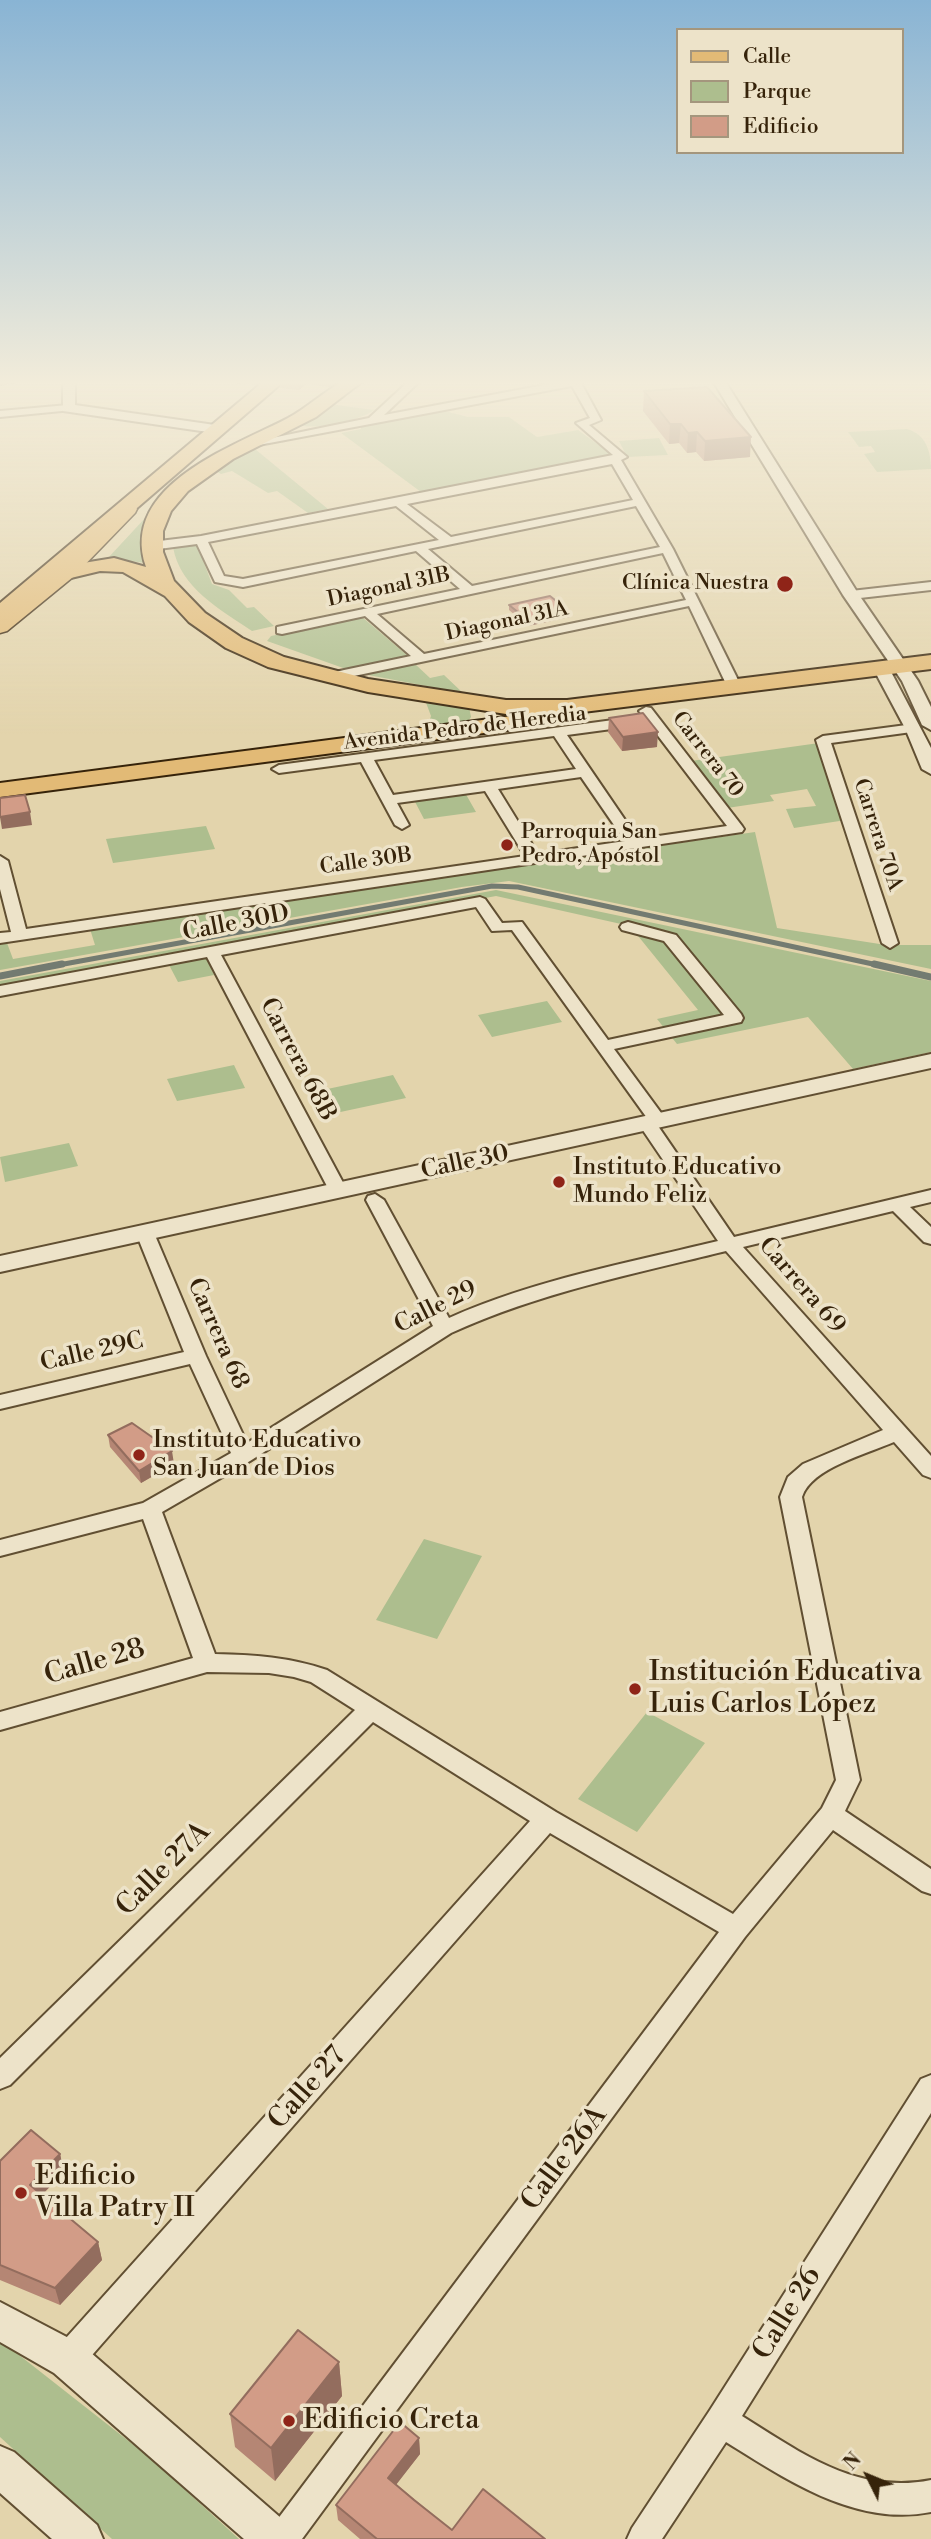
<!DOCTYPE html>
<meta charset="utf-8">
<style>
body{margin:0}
#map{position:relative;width:931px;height:2539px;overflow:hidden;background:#e3d4ac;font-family:"Libre Bodoni",serif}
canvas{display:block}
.legend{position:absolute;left:676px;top:28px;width:228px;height:126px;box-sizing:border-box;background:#ede3c9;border:2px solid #a4967d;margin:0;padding:9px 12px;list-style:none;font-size:21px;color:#36230a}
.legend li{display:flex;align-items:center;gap:14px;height:35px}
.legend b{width:35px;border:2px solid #a4967d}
.north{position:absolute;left:833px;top:2441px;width:70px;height:70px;-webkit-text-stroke:5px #ede3c9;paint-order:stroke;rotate:313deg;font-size:19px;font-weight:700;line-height:28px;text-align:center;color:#36230a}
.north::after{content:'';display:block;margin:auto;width:24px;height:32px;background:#36230a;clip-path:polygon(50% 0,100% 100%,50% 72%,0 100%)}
</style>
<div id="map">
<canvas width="931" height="2539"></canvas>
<ul class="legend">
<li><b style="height:9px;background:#e2ba76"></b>Calle</li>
<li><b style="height:19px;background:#adbe8e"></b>Parque</li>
<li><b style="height:19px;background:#d29c87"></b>Edificio</li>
</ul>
<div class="north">N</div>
</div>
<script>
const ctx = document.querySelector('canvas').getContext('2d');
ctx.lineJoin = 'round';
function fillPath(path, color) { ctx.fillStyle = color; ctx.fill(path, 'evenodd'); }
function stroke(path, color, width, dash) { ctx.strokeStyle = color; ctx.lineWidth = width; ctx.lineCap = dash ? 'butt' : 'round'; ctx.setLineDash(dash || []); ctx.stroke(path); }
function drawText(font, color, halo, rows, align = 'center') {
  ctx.font = font + ' "Libre Bodoni",serif'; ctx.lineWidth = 7; ctx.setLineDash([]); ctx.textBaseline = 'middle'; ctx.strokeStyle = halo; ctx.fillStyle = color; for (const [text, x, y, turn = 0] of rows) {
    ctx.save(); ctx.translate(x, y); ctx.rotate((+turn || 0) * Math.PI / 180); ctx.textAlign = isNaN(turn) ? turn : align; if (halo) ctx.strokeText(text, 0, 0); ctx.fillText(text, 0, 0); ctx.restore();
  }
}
const green = new Path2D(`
 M330,404L374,410C362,420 311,432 298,424Z
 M441,410L468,417H509L537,437L578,430L614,456L421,492L341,433L361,429V425Z
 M907,429C926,434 931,452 931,469L877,472L864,454L875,452L871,446L859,447L848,432Z
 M659,438L668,455L627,457L619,441Z
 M255,449L328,509L308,513L277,491L268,493L232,471L221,474L214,470Z
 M146,517L145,563L108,558Z
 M197,544L212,584L229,590L247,608L254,607L274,626L252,631C221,610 180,588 173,547Z
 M362,617L408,656L346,669L267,641L271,636Z
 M414,663L430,678L444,675L463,693L363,674Z
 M425,700L469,707L471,717L467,723L427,728L431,716Z
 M819,743L846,820L794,828L786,809L816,806L807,789L770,795L774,801L727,808L691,761Z
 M464,791L476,812L424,819L413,798Z
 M206,826L215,849L113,863L106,839Z
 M755,832L777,928L886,945H931V969L509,881L462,887L0,970V944L7,943L13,959L95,945L90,929Z
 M496,890L931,981V1052L853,1069L808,1017L677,1044L657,1019L698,1010L630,926L496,896L0,989V981Z
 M205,956L214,975L178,982L168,963Z
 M547,1001L562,1022L492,1037L478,1015Z
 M234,1065L245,1088L177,1101L167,1079Z
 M393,1075L406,1098L331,1114L318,1091Z
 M69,1143L78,1166L5,1182L0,1157Z
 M424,1539L482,1556L437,1639L376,1620Z
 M647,1712L705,1743L637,1832L578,1799Z
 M0,2340L149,2457L239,2539H112L0,2437Z`);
const streamFar1 = new Path2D(`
 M53,966L492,886L518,887L882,966`);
const stream = new Path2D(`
 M874,964L931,977
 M0,976L62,964`);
const minor = new Path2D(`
 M0,381H15L0,384Z
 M409,381H420L384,415L566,381H580L601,420L589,425L627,457L621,460L673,549L741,686L739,689L734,690L727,686L689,606L330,681L323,677L325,674L411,656L365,616L282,634L277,633V627L460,589L416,551L243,587L215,582L197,544L151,550L145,546L151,542L201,536L613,455L576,423L590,418L572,386L248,447L243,444L369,418ZM612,464L633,500L451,537L407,504ZM396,506L439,540L243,579L224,576L208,542ZM636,506L660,547L472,586L428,549ZM663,553L686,600L424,654L377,614Z
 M68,405L72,406V410L0,417V411Z
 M931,582V590L851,599L845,595L851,591Z
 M646,707L651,708L742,826L744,829L742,832L0,943V933L11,932L0,889V856L8,861L26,929L525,856L485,791L397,803L409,825L402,829L395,825L361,762L279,773L272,769L279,765L643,716L639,711ZM649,724L727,826L638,839L567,735ZM554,736L576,769L393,795L374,760ZM581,777L625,841L538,854L498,789Z
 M914,724L919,725V731L831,743L898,943L890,948L882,943L816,740L823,736Z
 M480,897L485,899L502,923L522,922L608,1040L724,1015L664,941L622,930L620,927L622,924L628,922L676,935L741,1014L743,1018L741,1022L614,1049L667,1121L658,1126L734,1237L931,1190V1202L910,1207L931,1227V1244L924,1242L893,1211L743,1247L931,1456V1478L923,1475L894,1442C867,1454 811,1468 802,1497L860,1780L845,1811L931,1869V1894L922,1891L833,1830L745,1937L302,2539H266L271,2528L719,1932L550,1833L79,2370L68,2374L57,2370L53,2359L57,2348L530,1821L373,1722L10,2085L0,2089V2058L355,1710L311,1682L294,1677L269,1673L207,1672L0,1730V1712L193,1658L143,1519L0,1556V1540L143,1503L231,1453L190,1364L0,1409V1395L184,1352L136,1233L145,1227L154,1233L206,1356L247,1443L433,1326L366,1200L368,1196L375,1194L384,1200L449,1318C533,1280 628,1263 718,1241L638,1123L647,1118L512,930L492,931L476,907L221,955L347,1190L338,1196L329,1190L207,957L0,996V986ZM726,1251L883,1430L803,1464L788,1477L780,1497L836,1780L822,1808L733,1914L556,1812L327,1670C289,1657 255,1655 215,1654L162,1512L250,1461L451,1333C538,1293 633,1274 726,1251Z
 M931,2075V2113L742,2416C801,2453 858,2495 931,2480V2512C856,2527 787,2480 726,2442L662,2539H627L632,2528L710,2410L921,2079Z`);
const tertiary = new Path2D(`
 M63,381H75V405L215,425L222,429L215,433L63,411Z
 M713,381H725L859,595L918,681L931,707V730L922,725L902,681L843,595Z
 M881,663L889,668L931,748V774L922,769L905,728L873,668Z
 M931,1054V1068L0,1272V1256Z
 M0,2302L82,2345L289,2525L295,2539H244L54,2373L0,2342Z
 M0,2446L14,2452L97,2525L103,2539H52L0,2493Z`);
const primary = new Path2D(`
 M128,503L135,505L137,509L135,513L73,577L7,631L0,633V617L59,569L121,505Z`);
const trunk = new Path2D(`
 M264,381H284L71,565L114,558L146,567C118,485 235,446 288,418C307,408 323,392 342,382C347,379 356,381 363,381L316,417L233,459L188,491L171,511L163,531V552L174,581L205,613L242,638L284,657L368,679L506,700H567L931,655V669L567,714H529L537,716L541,721L537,726L0,797V783L528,714H506L368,692L268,667L226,648L189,622L165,596L123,572L100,571L50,583L8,619L0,621V603Z`);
const wall = new Path2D(`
 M161,381H196L191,385Z
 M216,381H261L255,385Z
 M280,381H339L329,387L306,384L299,390L280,388Z
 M644,391L750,457L704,461L696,452L687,453L679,443L669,444L643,411Z
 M509,605L570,617L528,626L509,610Z
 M609,718L657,747L622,751L608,732Z
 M108,1435L174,1464L141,1483L110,1447Z
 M60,2154L64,2172L42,2195L98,2242L102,2260L60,2305L0,2280V2161Z
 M339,2362L342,2396L275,2481L235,2447L230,2414Z
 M419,2438L420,2454L396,2484L452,2530L545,2539H360L338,2520L336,2505Z`);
const shadedWall = new Path2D(`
 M298,381H306V384L299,390Z
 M329,381H339L329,387Z
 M670,424H681L679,443L669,444Z
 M697,432L696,452L687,453L688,433Z
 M751,437L750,457L704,461L705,441Z
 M570,612V617L528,626V620Z
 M658,732L657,747L622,751L623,737Z
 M30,812L32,825L2,829L0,817Z
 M172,1451L174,1464L141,1483L139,1471Z
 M60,2154L64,2172L34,2203L30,2185Z
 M98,2242L102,2260L60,2305L55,2288Z
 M339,2362L342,2396L275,2481L271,2448Z
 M419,2438L420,2454L389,2494L388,2478Z`);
const building = new Path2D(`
 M707,387L751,437L705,441L697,432L688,433L681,424H670L644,391Z
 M550,596L570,612L528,620L509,605Z
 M643,713L658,732L623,737L609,718Z
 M25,795L30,812L0,817V798Z
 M132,1423L172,1451L139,1471L108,1435Z
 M31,2130L60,2154L30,2185L98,2242L55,2288L0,2265V2161Z
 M298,2330L339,2362L271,2448L230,2414Z
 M400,2422L419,2438L388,2478L414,2500L452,2530L483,2489L545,2539H377L336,2505Z`);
const markers = [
 [785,584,9,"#8f2418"],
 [507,845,7,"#8f2418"],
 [559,1182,7,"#8f2418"],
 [139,1455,7,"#8f2418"],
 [635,1689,7,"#8f2418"],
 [21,2193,7,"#8f2418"],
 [289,2421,7,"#8f2418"]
];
const farPoinames = [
 ["Clínica Nuestra",769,584],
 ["Parroquia San",521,833,"left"],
 ["Pedro, Apóstol",521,857,"left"]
];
const farStreetnames = [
 ["Diagonal 31B",389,588,-12],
 ["Diagonal 31A",507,622,-12],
 ["Avenida Pedro de Heredia",465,729,-7],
 ["Carrera 70",707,755,52],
 ["Carrera 70A",877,835,72],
 ["Calle 30B",366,862,-8]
];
const streetNames = [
 ["Calle 30D",236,924,-11],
 ["Carrera 68B",297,1060,62],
 ["Calle 30",465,1163,-12],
 ["Carrera 69",801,1286,49],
 ["Calle 29",436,1308,-27],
 ["Carrera 68",217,1334,66],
 ["Calle 29C",92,1353,-13]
];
const poiNames = [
 ["Instituto Educativo",573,1168],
 ["Mundo Feliz",573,1196],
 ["Instituto Educativo",153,1441],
 ["San Juan de Dios",153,1469]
];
const nearStreetnames = [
 ["Calle 28",95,1663,-16],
 ["Calle 27A",164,1870,-45],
 ["Calle 27",308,2089,-48],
 ["Calle 26A",565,2159,-53],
 ["Calle 26",788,2314,-58]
];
const nearPoinames = [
 ["Institución Educativa",649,1673],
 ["Luis Carlos López",649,1705],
 ["Edificio",35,2177],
 ["Villa Patry II",35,2209],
 ["Edificio Creta",303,2421]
];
fillPath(green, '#adbe8e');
stroke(streamFar1, '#737b71', 5);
stroke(stream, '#737b71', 7);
stroke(minor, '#614f32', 4);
stroke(tertiary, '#614f32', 4);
stroke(primary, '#36230a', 3);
stroke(trunk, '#36230a', 4);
fillPath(minor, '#ede3c9');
fillPath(tertiary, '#ede3c9');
fillPath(primary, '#e2ba76');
fillPath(trunk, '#e2ba76');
fillPath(wall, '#b58674');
fillPath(shadedWall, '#936d5e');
fillPath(building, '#d29c87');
stroke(building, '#936d5e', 2);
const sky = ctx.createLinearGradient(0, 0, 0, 736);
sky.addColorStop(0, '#89b4d4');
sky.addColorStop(0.52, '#f2ecda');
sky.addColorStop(1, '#f2ecda00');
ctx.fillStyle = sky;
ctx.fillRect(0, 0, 931, 736);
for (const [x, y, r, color] of markers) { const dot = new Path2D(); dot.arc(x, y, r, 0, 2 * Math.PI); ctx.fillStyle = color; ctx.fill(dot); stroke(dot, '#ede3c9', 2.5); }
drawText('21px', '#36230a', '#ede3c9', farPoinames, 'right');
drawText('21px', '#36230a', '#ede3c9', farStreetnames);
drawText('24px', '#36230a', '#ede3c9', streetNames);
drawText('24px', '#36230a', '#ede3c9', poiNames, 'left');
drawText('28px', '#36230a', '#ede3c9', nearStreetnames);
drawText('28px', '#36230a', '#ede3c9', nearPoinames, 'left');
</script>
